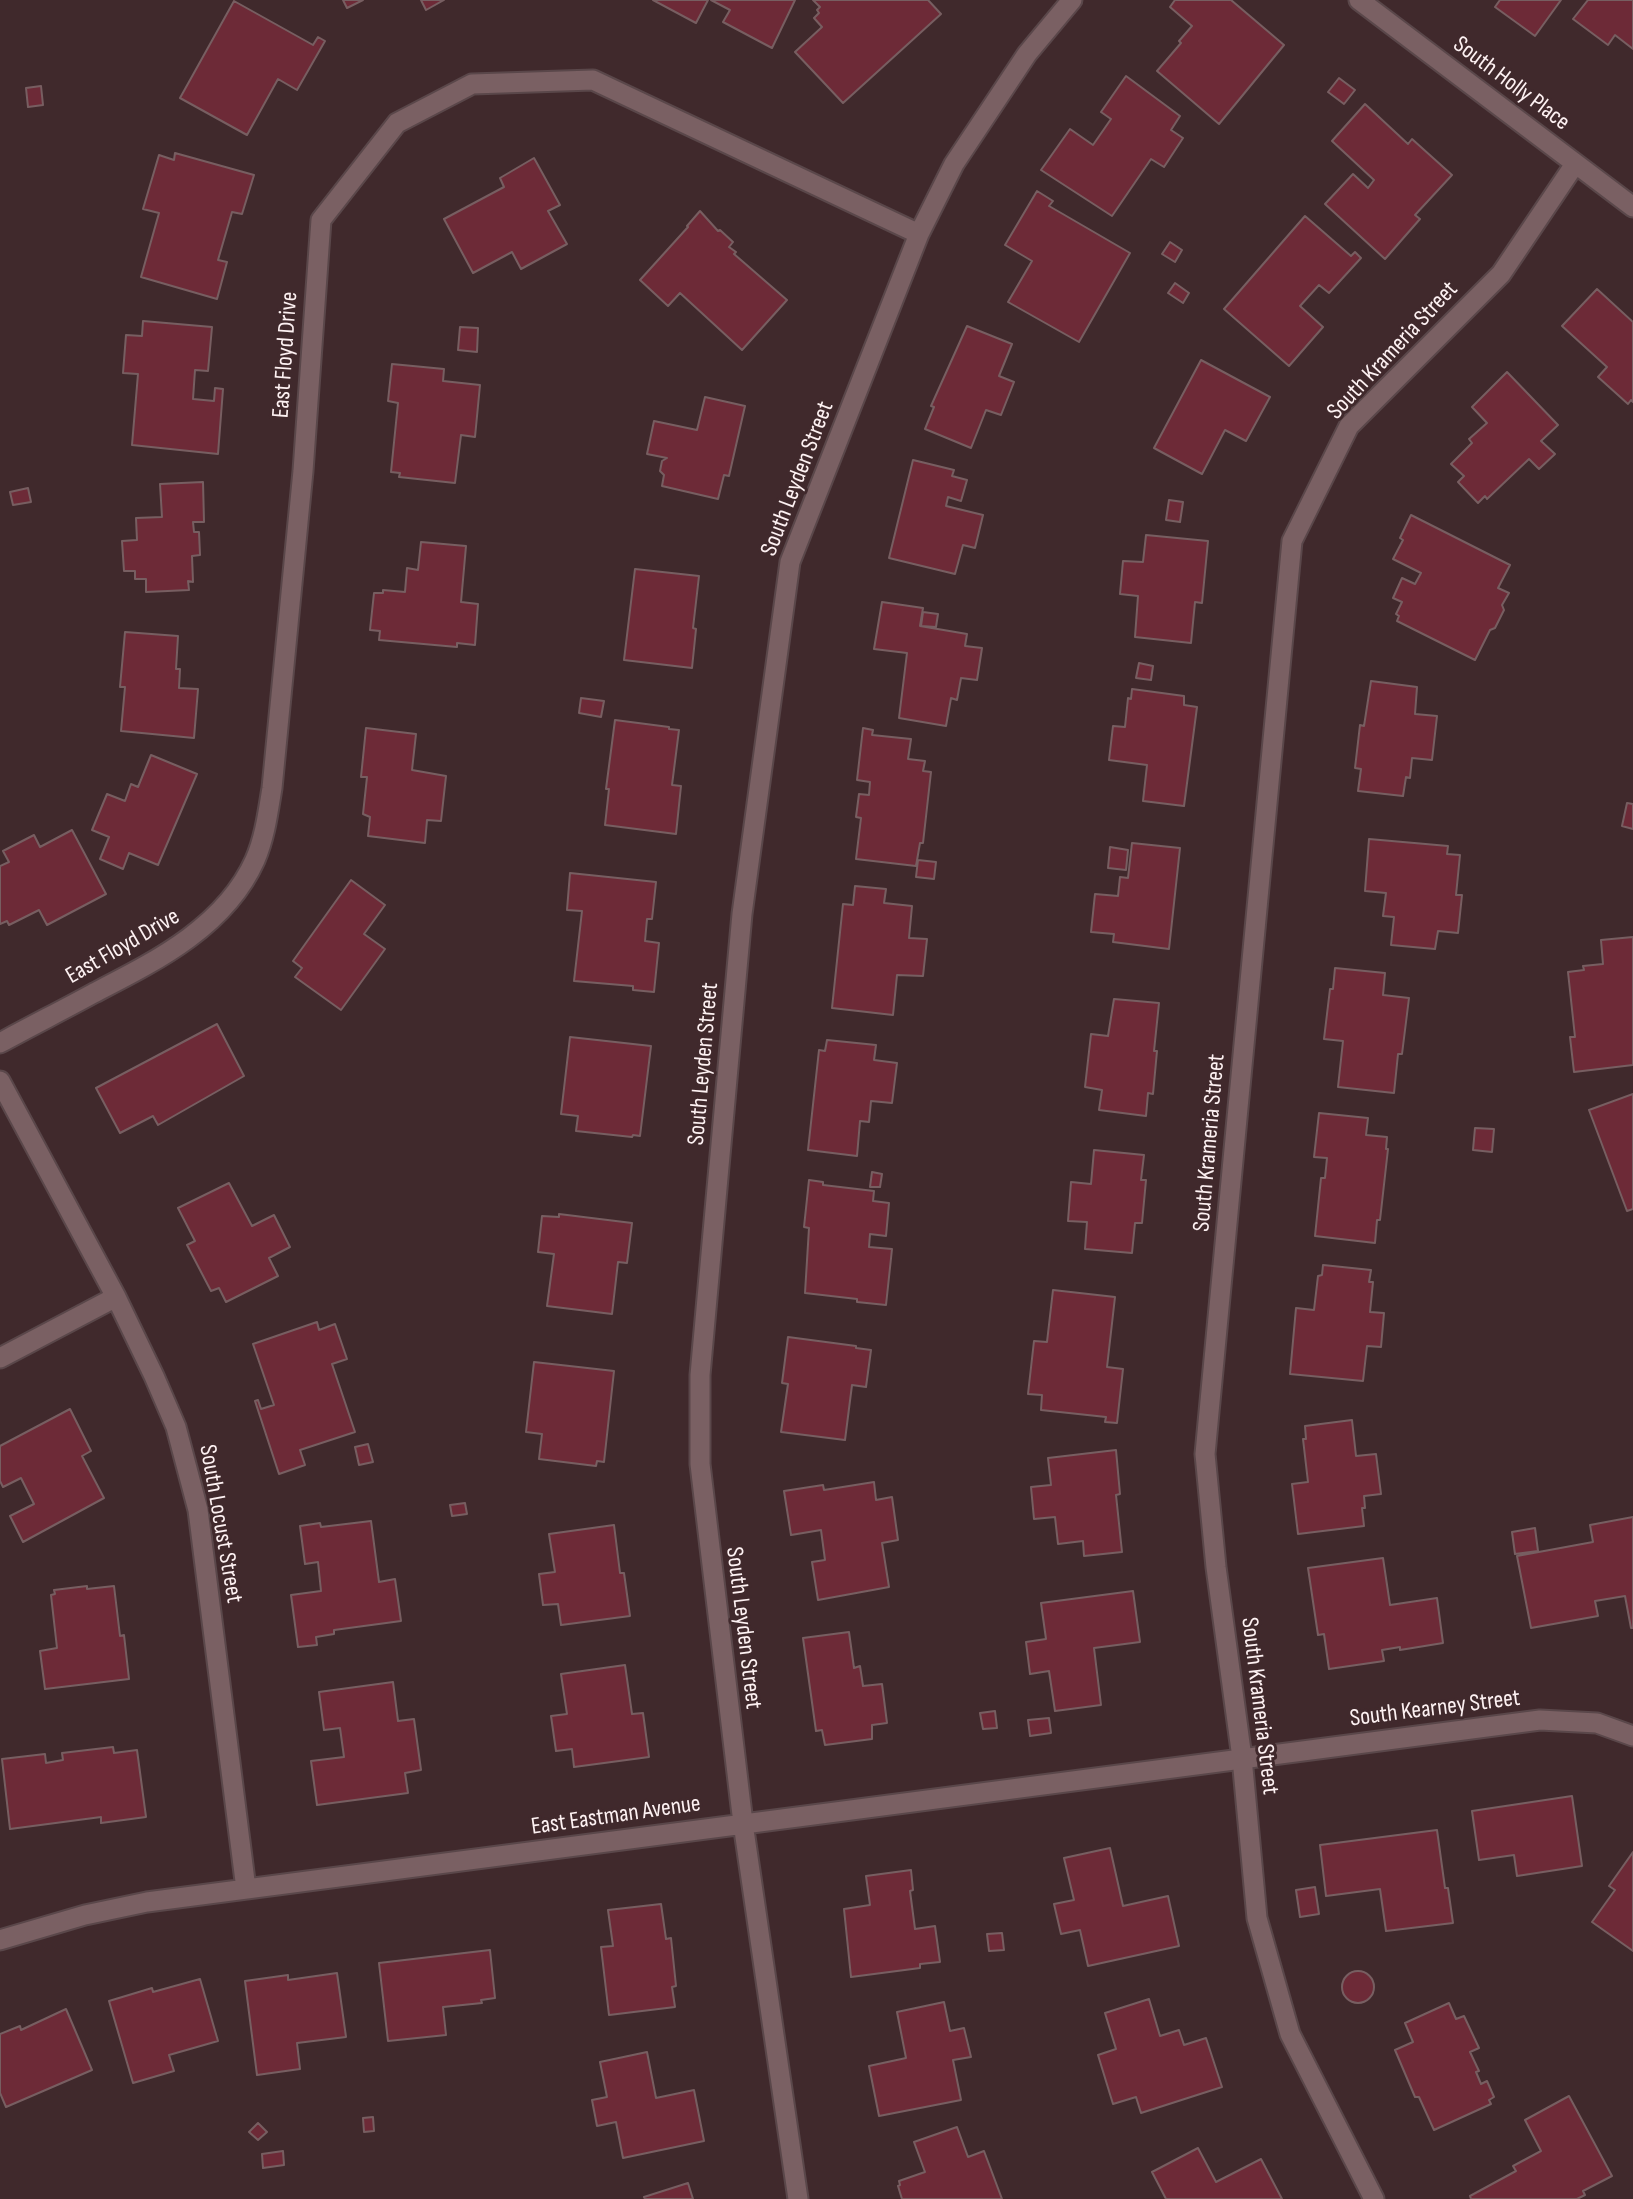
<!DOCTYPE html>
<style>
body{margin:0}
canvas{display:block;background:#40292c}
</style>
<canvas width="1633" height="2199"></canvas>
<script>
const ctx = document.querySelector('canvas').getContext('2d');
ctx.lineJoin = 'round';
function fillPath(path, color) { ctx.fillStyle = color; ctx.fill(path, 'evenodd'); }
function stroke(path, color, width, dash) { ctx.strokeStyle = color; ctx.lineWidth = width; ctx.lineCap = dash ? 'butt' : 'round'; ctx.setLineDash(dash || []); ctx.stroke(path); }
function drawText(font, color, halo, rows, align = 'center') {
  ctx.font = font + ' "Sofia Sans Condensed",sans-serif'; ctx.lineWidth = 6; ctx.setLineDash([]); ctx.textBaseline = 'middle'; ctx.strokeStyle = halo; ctx.fillStyle = color; for (const [text, x, y, turn = 0] of rows) {
    ctx.save(); ctx.translate(x, y); ctx.rotate((+turn || 0) * Math.PI / 180); ctx.textAlign = isNaN(turn) ? turn : align; if (halo) ctx.strokeText(text, 0, 0); ctx.fillText(text, 0, 0); ctx.restore();
  }
}
const building = new Path2D(`
 M343,0H363L347,8Z
 M421,0H444L426,10Z
 M653,0H708L696,23Z
 M711,0H795L772,48L723,22L730,10Z
 M813,0H928L941,14L843,103L795,52L822,27L814,18L819,13L817,10L820,7Z
 M1175,0H1231L1284,45L1219,124L1157,71L1181,43L1179,41L1192,26L1170,7Z
 M1500,0H1561L1535,36L1495,7Z
 M1588,0H1633V49L1615,35L1608,45L1573,19Z
 M234,1L313,45L318,37L325,41L297,90L278,79L247,135L180,98Z
 M1126,76L1180,116L1171,130L1183,138L1164,167L1151,159L1112,216L1041,170L1070,129L1093,145L1111,119L1101,112Z
 M1339,78L1355,90L1344,104L1328,92Z
 M41,86L43,105L28,107L26,88Z
 M1365,104L1408,144L1412,139L1452,175L1415,215L1420,219L1385,259L1325,204L1353,174L1368,188L1374,180L1332,141Z
 M175,153L254,175L242,214L232,212L218,260L227,262L217,299L141,277L159,213L143,209L159,155L174,160Z
 M534,158L560,205L548,211L567,244L521,269L512,252L473,273L444,219L504,187L500,178Z
 M1037,191L1053,201L1049,206L1130,253L1079,342L1008,302L1032,261L1005,245Z
 M700,211L718,231L720,230L733,242L729,247L736,252L734,254L787,300L742,350L680,293L668,306L640,280L688,227L687,226Z
 M1305,216L1351,256L1355,252L1361,258L1329,293L1319,285L1300,306L1323,327L1289,366L1224,309Z
 M1170,242L1182,250L1175,262L1162,254Z
 M1175,283L1189,293L1183,303L1168,293Z
 M1597,289L1633,322V402L1631,400L1628,404L1598,377L1607,367L1562,326Z
 M143,321L212,327L208,371L195,370L193,399L214,401L215,388L223,389L218,454L132,445L138,374L123,373L126,335L142,336Z
 M967,326L1012,344L999,376L1014,382L1001,415L986,410L971,448L925,429L934,407L931,406Z
 M460,327L478,328L477,352L458,350Z
 M1201,360L1270,397L1246,441L1225,430L1202,474L1154,448Z
 M392,364L444,369L443,381L480,385L475,437L461,435L455,483L399,477L400,473L391,472L398,403L388,401Z
 M1507,372L1558,425L1541,441L1555,454L1539,469L1529,459L1487,499L1485,496L1478,503L1458,482L1464,476L1451,464L1472,443L1469,439L1487,423L1472,407Z
 M705,397L745,406L729,476L724,475L718,499L662,486L664,475L660,471L662,461L667,458L647,454L654,421L697,430Z
 M913,460L954,470L952,476L967,480L961,501L948,497L946,506L983,515L975,548L963,545L955,574L889,558Z
 M203,482L204,522H193L194,532H199L200,555L192,556L193,582L188,581L189,590L146,592V579H135V571H124L122,541L137,540L136,518L162,517L160,484Z
 M28,488L31,502L13,505L10,492Z
 M1169,500L1183,502L1180,522L1166,520Z
 M1411,515L1510,565L1498,588L1509,593L1502,605L1504,610L1495,628L1490,630L1475,660L1397,621L1399,616L1396,614L1402,602L1393,598L1402,578L1415,584L1421,573L1393,559L1403,540L1400,538Z
 M1146,535L1208,541L1202,603L1195,602L1191,643L1135,637L1138,596L1120,594L1123,561L1143,562Z
 M421,542L466,546L461,602L478,604L475,645L457,643V647L379,640L380,631L370,630L374,593H383V590L405,592L407,568L418,570Z
 M635,569L699,576L693,628L696,629L692,668L624,660Z
 M882,602L923,608L920,626L967,634L965,646L982,648L977,680L961,678L957,700L951,698L946,726L899,718L907,653L874,649Z
 M923,612L938,614L936,627L921,626Z
 M125,632L178,636L176,669H180L179,688L198,689L194,738L121,731L125,687H120Z
 M1139,663L1153,666L1151,680L1136,678Z
 M1371,681L1417,687L1415,714L1437,716L1432,760L1412,758L1410,778L1406,777L1403,796L1358,791L1361,769L1355,768L1360,725L1364,726Z
 M1132,689L1184,696V705L1197,707L1184,806L1143,801L1147,765L1109,760L1113,726L1125,727L1128,698L1131,699Z
 M581,698L604,701L601,717L579,713Z
 M615,720L669,727V729L679,730L672,785L681,786L676,834L605,825L609,789H606Z
 M366,728L416,734L412,770L446,776L441,821L427,820L425,843L368,836L370,817L363,814L367,777H361Z
 M863,728L873,730L872,735L911,739L908,759L925,761L923,771L931,772L923,843H920L916,866L856,859L861,818L856,817L859,794L869,795L870,782L857,780Z
 M151,755L197,774L158,865L129,853L123,869L100,859L109,837L92,830L107,794L125,801L131,784L138,787Z
 M1627,803L1633,804V829L1622,826Z
 M72,830L106,894L47,925L39,910L9,925L7,921L0,924V866L9,862L3,851L34,835L40,847Z
 M1369,839L1448,846L1447,854L1460,855L1456,895H1462L1458,933L1438,931L1435,949L1391,945L1394,917L1383,916L1386,893L1365,891Z
 M1132,843L1180,848L1169,949L1113,942L1114,934L1091,932L1095,894L1118,896L1120,877L1128,878Z
 M1110,847L1128,850L1126,870L1108,868Z
 M918,860L936,862L934,879L916,877Z
 M570,873L656,882L652,919H647L645,941L659,943L654,992L633,990V986L574,981L582,911L567,910Z
 M351,880L385,905L364,934L385,949L341,1010L295,977L302,968L293,961Z
 M855,886L886,889L884,903L912,906L909,938L927,939L923,976L897,975L893,1015L832,1008L843,904L853,905Z
 M1633,937V1065L1574,1072L1570,1037H1575L1568,972L1584,970L1583,966L1603,964L1601,940Z
 M1335,968L1385,973L1383,995L1409,998L1402,1054H1398L1394,1093L1338,1087L1343,1041L1324,1039L1330,989H1333Z
 M1114,999L1159,1003L1154,1051H1157L1153,1094L1148,1093L1146,1116L1099,1110L1102,1090L1085,1087L1091,1034L1108,1036Z
 M217,1024L244,1076L158,1125L153,1116L120,1133L96,1088Z
 M570,1037L651,1046L640,1136L633,1135L632,1137L576,1131L578,1116L561,1114Z
 M827,1040L876,1045L874,1060L897,1063L892,1103L871,1101L869,1122L860,1121L857,1156L808,1150L819,1050L825,1051Z
 M1633,1094V1209L1627,1211L1589,1110Z
 M1319,1113L1368,1118L1366,1135L1387,1137L1386,1149H1388L1380,1220H1377L1375,1243L1315,1236L1321,1178H1325L1327,1158L1314,1157Z
 M1475,1128L1494,1129L1492,1152L1473,1150Z
 M1094,1150L1144,1155L1141,1180H1146L1142,1223H1135L1132,1253L1085,1249L1087,1222L1068,1221L1071,1182L1091,1184Z
 M872,1172L882,1174L880,1187H870Z
 M809,1180L823,1182V1185L874,1191L873,1201L889,1203L886,1236L870,1234L869,1247L892,1249L886,1305L857,1302V1299L805,1293L809,1228L804,1227Z
 M229,1183L252,1226L274,1215L290,1247L269,1258L278,1276L226,1302L219,1288L211,1291L187,1245L195,1241L178,1208Z
 M559,1214L632,1223L627,1263L618,1262L612,1314L547,1306L554,1254L538,1252L542,1216L559,1217Z
 M1323,1265L1371,1270L1369,1282H1373L1370,1312L1384,1313L1381,1347L1367,1346L1363,1381L1290,1374L1296,1308L1314,1310L1318,1276L1322,1275Z
 M1053,1290L1115,1297L1107,1367L1123,1369L1117,1423L1105,1422L1106,1417L1041,1410L1042,1395L1028,1394L1034,1341L1047,1342Z
 M317,1322L319,1330L335,1324L347,1359L332,1364L355,1432L300,1450L305,1465L279,1474L255,1401L258,1400L261,1409L274,1405L253,1344Z
 M788,1337L856,1346V1348L871,1350L866,1387L852,1385L845,1440L781,1432L788,1384L782,1383Z
 M534,1362L614,1371L604,1462L597,1461L596,1466L539,1459L542,1434L526,1432Z
 M70,1409L91,1451L82,1456L104,1498L23,1542L10,1516L34,1504L21,1478L3,1487L0,1481V1446Z
 M1352,1420L1356,1456L1376,1454L1381,1494L1364,1496L1365,1508H1362L1364,1526L1298,1534L1292,1484L1308,1482L1303,1439H1306L1305,1426Z
 M368,1444L373,1462L359,1465L355,1447Z
 M1116,1450L1120,1494L1116,1495L1122,1552L1084,1556L1083,1541L1058,1544L1055,1517L1034,1519L1031,1487L1051,1485L1048,1458Z
 M874,1482L876,1500L892,1497L898,1540L882,1543L889,1587L818,1600L812,1562L825,1560L821,1530L791,1535L784,1491L823,1485L824,1490Z
 M465,1503L467,1514L452,1516L450,1505Z
 M1633,1517V1628H1631L1625,1596L1595,1601L1598,1616L1531,1628L1517,1556L1593,1542L1590,1525Z
 M371,1521L379,1582L395,1579L401,1621L334,1630V1634L316,1637L317,1645L298,1647L291,1595L321,1591L318,1562L305,1564L300,1526L320,1523L321,1527Z
 M614,1525L620,1573H624L630,1616L561,1625L558,1604L543,1605L539,1574L555,1572L549,1534Z
 M1535,1528L1538,1551L1515,1554L1512,1532Z
 M1383,1558L1390,1605L1437,1598L1443,1643L1400,1650V1647L1382,1650L1384,1661L1329,1669L1324,1634L1318,1635L1308,1568Z
 M87,1586V1589L114,1586L120,1636L124,1635L129,1679L45,1689L40,1651L57,1648L51,1595L55,1594L54,1590Z
 M1133,1591L1140,1642L1094,1648L1101,1705L1055,1711L1049,1671L1030,1674L1026,1642L1046,1639L1041,1603Z
 M849,1632L854,1668L860,1666L863,1686L882,1684L887,1723L872,1725V1739L825,1745L822,1730L816,1731L803,1638Z
 M625,1665L632,1714L643,1713L649,1757L574,1767L572,1749L556,1751L551,1716L567,1714L561,1674Z
 M393,1682L398,1721L414,1719L421,1770L405,1773L408,1793L317,1805L311,1761L344,1757L340,1728L324,1730L319,1692Z
 M995,1711L997,1728L983,1729L980,1713Z
 M1049,1718L1051,1733L1030,1736L1028,1720Z
 M113,1747L114,1753L137,1750L146,1817L101,1823V1817L10,1829L2,1759L45,1754L46,1763L63,1760L62,1753Z
 M1572,1796L1582,1866L1517,1876L1514,1855L1479,1860L1472,1811Z
 M1437,1830L1445,1888H1448L1453,1923L1386,1931L1380,1889L1326,1896L1320,1845Z
 M1110,1848L1123,1906L1168,1896L1179,1946L1088,1966L1080,1930L1061,1934L1054,1904L1074,1900L1064,1858Z
 M1633,1852V1951L1592,1922L1615,1890L1609,1886Z
 M911,1870L913,1890L910,1891L915,1929L935,1926L940,1962L920,1964V1968L851,1977L844,1909L870,1905L866,1876Z
 M1315,1887L1319,1914L1300,1917L1296,1890Z
 M661,1904L666,1939L671,1938L676,1986L672,1987L675,2007L609,2015L601,1947L613,1946L608,1910Z
 M1002,1933L1004,1950L989,1951L987,1934Z
 M490,1950L495,1998L481,2000L482,2003L443,2007L446,2035L388,2041L379,1963Z
 M1342 1987a16 16 0 1 1 32 0a16 16 0 1 1-32 0Z
 M337,1973L346,2037L297,2043L300,2069L257,2075L245,1981L288,1975V1980Z
 M200,1979L218,2041L169,2055L174,2071L133,2083L109,2001L152,1988L153,1992Z
 M1149,1999L1160,2036L1179,2030L1184,2045L1206,2038L1222,2087L1141,2113L1136,2097L1113,2104L1098,2055L1116,2049L1105,2013Z
 M944,2002L950,2031L964,2028L971,2057L953,2060L961,2100L879,2116L869,2066L906,2058L897,2012Z
 M1449,2003L1456,2019L1464,2016L1479,2048L1470,2052L1479,2071L1476,2072L1481,2084L1487,2081L1494,2097L1489,2100L1491,2104L1434,2130L1419,2097H1415L1395,2050L1413,2042L1405,2023Z
 M66,2009L92,2070L6,2107L0,2093V2034L20,2026L21,2030Z
 M647,2052L656,2098L694,2090L704,2141L623,2158L616,2122L597,2126L592,2100L607,2097L600,2062Z
 M1569,2096L1612,2176L1583,2191L1585,2195L1577,2199H1471L1470,2196L1516,2171L1513,2166L1541,2151L1525,2120Z
 M373,2117L374,2131L364,2132L363,2118Z
 M258,2123L267,2132L258,2140L249,2132Z
 M957,2127L968,2157L984,2151L1002,2199H902L898,2186L900,2185L899,2181L925,2172L914,2142Z
 M1198,2148L1216,2182L1261,2159L1282,2199H1166L1152,2172Z
 M283,2151L284,2165L263,2168L262,2154Z
 M688,2183L693,2199H645L644,2197Z`);
const minor = new Path2D(`
 M1359,0L1633,207
 M0,1043C31,1026 63,1010 94,993C156,961 225,927 255,860C265,837 268,812 272,788L303,471L321,220L397,123L472,84L593,80L919,234
 M0,1081L116,1297L154,1376L176,1427L198,1510L246,1889
 M0,1358L116,1297
 M0,1940L85,1915L147,1902L1540,1720L1597,1723L1633,1736
 M798,2199L743,1823L700,1464V1375L742,914L790,562L919,234L954,164L1027,54L1072,0
 M1374,2199L1290,2034L1257,1918L1242,1758L1216,1567L1205,1454L1292,541L1349,426L1501,274L1575,164`);
const streetNames = [
 ["South Holly Place",1511,84,37],
 ["South Krameria Street",1393,351,-47],
 ["East Floyd Drive",286,355,-86],
 ["South Leyden Street",798,479,-69],
 ["East Floyd Drive",123,947,-30],
 ["South Leyden Street",704,1064,-85],
 ["South Krameria Street",1210,1143,-85],
 ["South Locust Street",220,1524,80],
 ["South Leyden Street",743,1628,83],
 ["South Krameria Street",1259,1706,83],
 ["South Kearney Street",1435,1709,-7],
 ["East Eastman Avenue",616,1816,-8]
];
fillPath(building, '#6d2a37');
stroke(building, '#775e61', 2);
stroke(minor, '#5a474a', 23);
stroke(minor, '#7a6063', 19);
drawText('24px', '#fdf1f2', '#40292c', streetNames);
</script>
